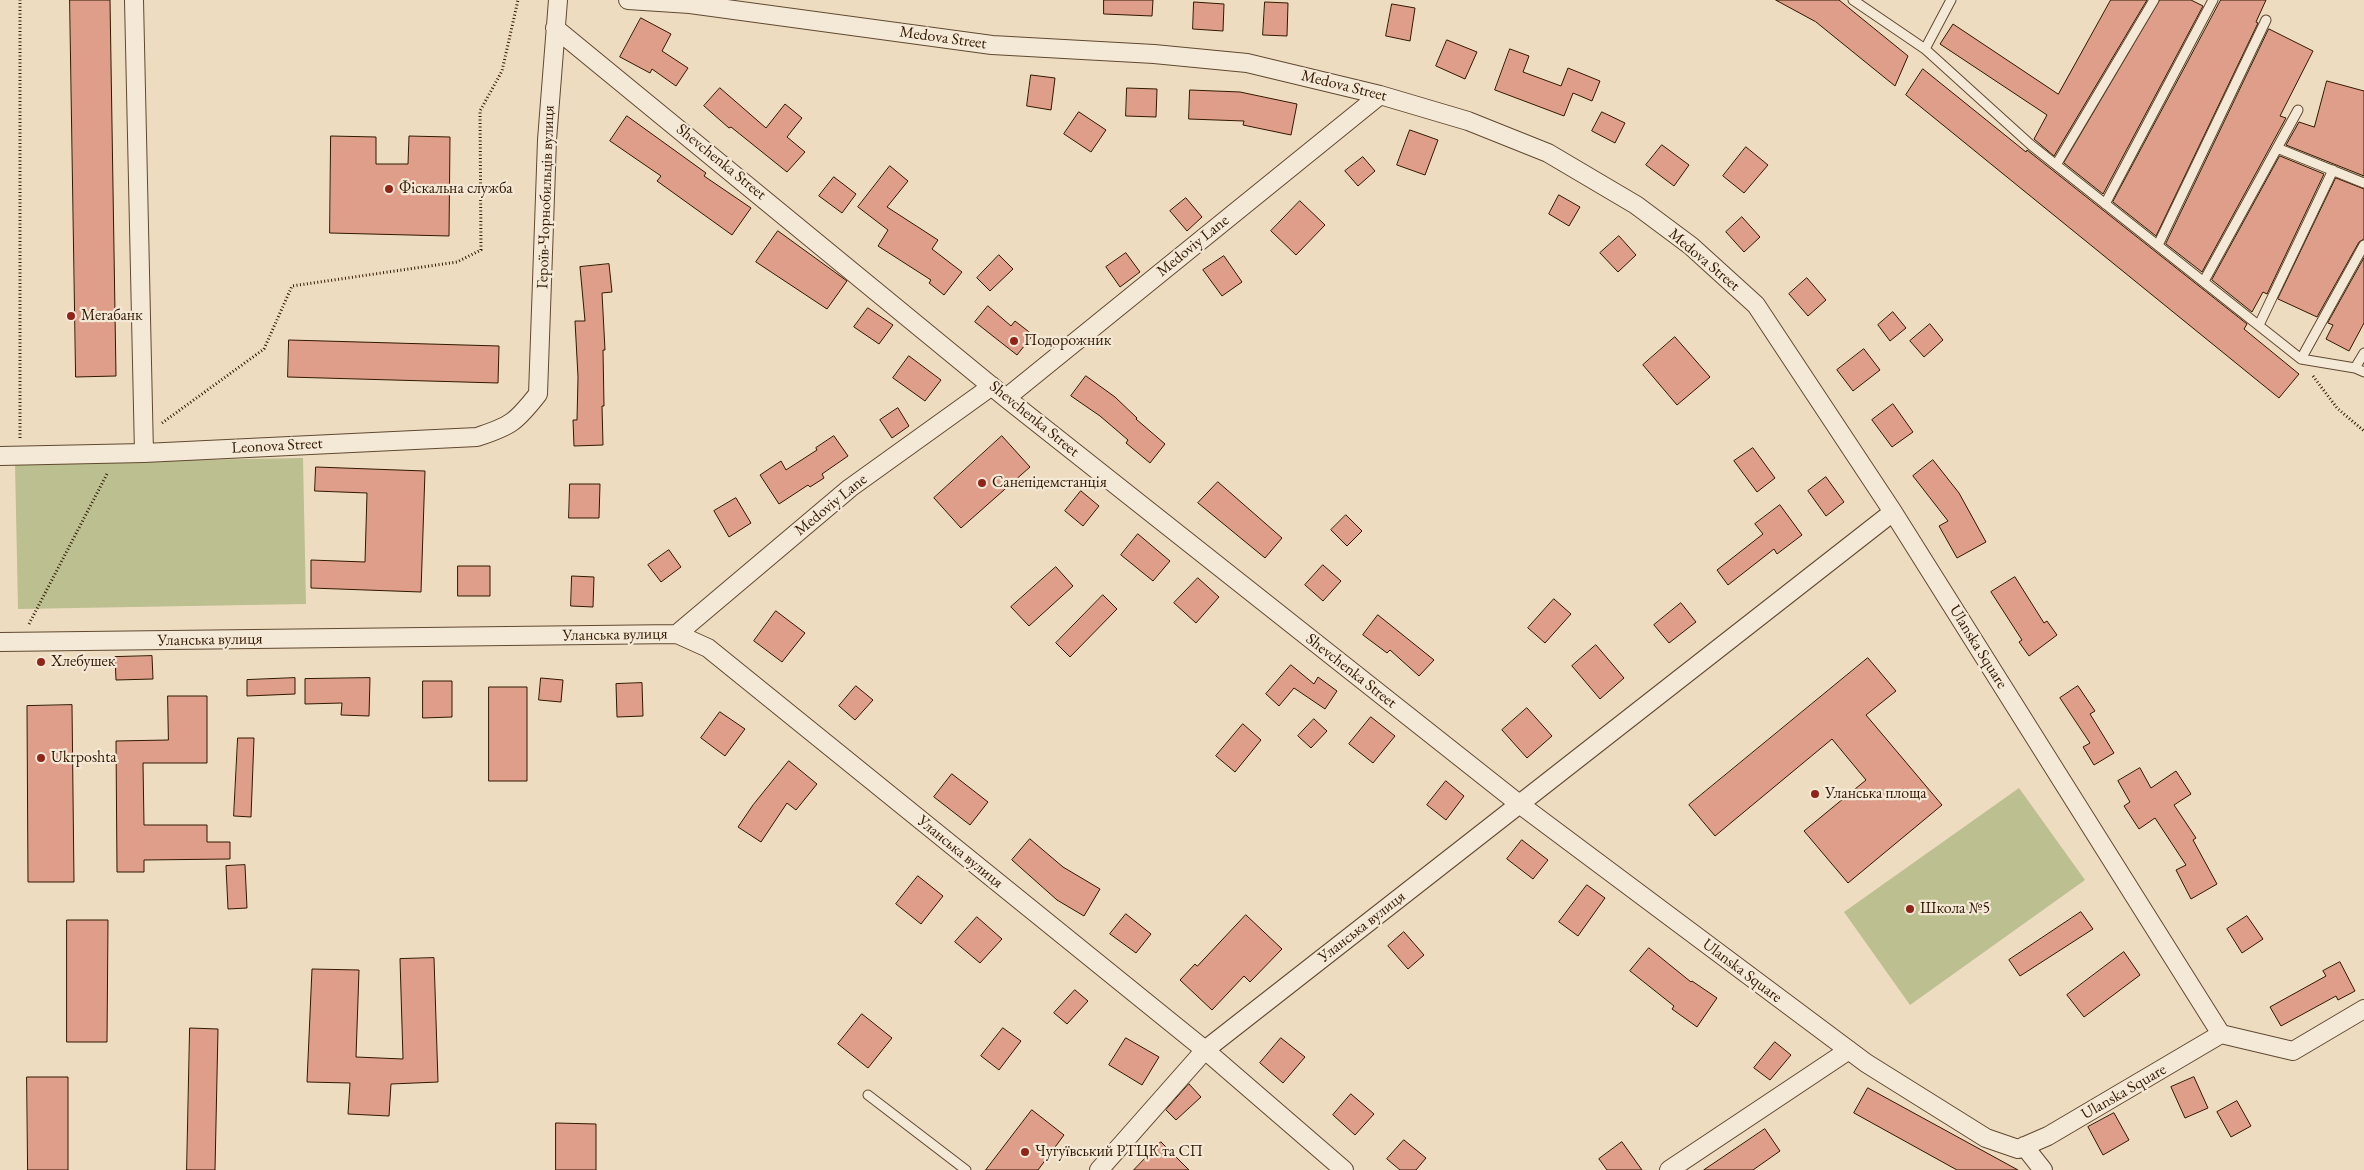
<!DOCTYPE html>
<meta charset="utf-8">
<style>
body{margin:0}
canvas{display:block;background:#eedcc0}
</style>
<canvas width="2364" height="1170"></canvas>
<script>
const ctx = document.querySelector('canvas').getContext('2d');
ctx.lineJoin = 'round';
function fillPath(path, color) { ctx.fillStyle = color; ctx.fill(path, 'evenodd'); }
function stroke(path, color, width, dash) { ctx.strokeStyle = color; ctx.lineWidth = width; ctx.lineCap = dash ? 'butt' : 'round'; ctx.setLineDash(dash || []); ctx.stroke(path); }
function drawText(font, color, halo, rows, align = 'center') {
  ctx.font = font + ' "EB Garamond",serif'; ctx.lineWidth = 4.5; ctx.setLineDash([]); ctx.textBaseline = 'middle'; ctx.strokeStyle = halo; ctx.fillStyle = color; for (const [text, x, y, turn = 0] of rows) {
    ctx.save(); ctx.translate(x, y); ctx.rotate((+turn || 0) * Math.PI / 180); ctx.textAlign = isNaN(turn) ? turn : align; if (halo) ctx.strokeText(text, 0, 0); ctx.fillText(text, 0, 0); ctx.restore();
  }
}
const green = new Path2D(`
 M303,458L306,604L18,609L15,463Z
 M2019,788L2085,880L1910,1005L1844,912Z`);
const building = new Path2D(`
 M70,0H110L116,376L76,377Z
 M1104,0H1153L1152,16L1104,14Z
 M1776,0H1839L1908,56L1895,86L1816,22Z
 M2111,0H2147L2054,156L2034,139L2047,115L1940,44L1953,24L2058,94Z
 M2160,0H2191L2203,6L2103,194L2064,163Z
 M2221,0H2266L2256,22L2258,23L2156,236L2113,202Z
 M1194,2L1224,4L1223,31L1193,29Z
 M1265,2L1288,3L1287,36L1263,35Z
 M1392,4L1415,8L1410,41L1386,36Z
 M641,18L671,34L662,51L688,68L676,86L652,69L650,73L620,57Z
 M2269,29L2313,51L2280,116L2286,118L2202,272L2166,244Z
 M1447,40L1477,52L1465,79L1436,66Z
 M1510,49L1529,56L1523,72L1561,86L1568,68L1600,81L1592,101L1573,93L1564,116L1495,90Z
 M1923,69L2026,152L2027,150L2247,324L2244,329L2299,374L2279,398L1906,95Z
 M1031,75L1055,78L1051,110L1027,106Z
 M2327,81L2364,91V176L2286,145L2299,122L2314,127Z
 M720,88L766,128L785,104L802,118L787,137L805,152L787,172L731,127L729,128L704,106Z
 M1127,88L1157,89L1156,117L1126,116Z
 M1190,90L1240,92L1297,104L1291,135L1243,125L1244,121L1189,119Z
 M1079,112L1106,130L1091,152L1064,134Z
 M1602,112L1625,123L1615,143L1592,131Z
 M627,116L706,173L704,176L751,208L732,235L657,181L661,176L610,141Z
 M1410,130L1438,140L1425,175L1397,165Z
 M331,136L376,137V164H408L409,136L450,137L449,236L330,233Z
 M1662,145L1689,165L1674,186L1646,165Z
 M1746,147L1768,165L1744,193L1723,176Z
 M2280,156L2324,174L2267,294L2263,292L2252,312L2212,280Z
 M1363,157L1375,171L1358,186L1345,171Z
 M890,166L908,181L887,207L938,240L932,249L962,272L944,295L929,283L931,280L878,246L888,230L858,207Z
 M834,177L856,194L842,213L819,196Z
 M2336,178L2364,189V239L2359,242L2317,317L2278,299Z
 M1559,195L1580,207L1569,226L1549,214Z
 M1186,198L1202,217L1187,231L1170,211Z
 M1300,201L1325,225L1296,255L1271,231Z
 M1742,217L1760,237L1744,252L1726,232Z
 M778,231L847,281L827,309L756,262Z
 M1619,236L1636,255L1618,272L1600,253Z
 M1126,253L1140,272L1120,287L1106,267Z
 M999,255L1013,269L990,291L977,278Z
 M1224,256L1242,282L1222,296L1203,270Z
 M2364,258V323L2349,351L2326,339L2333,325L2328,323Z
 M609,264L612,292L602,293L605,350H603L604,406H602L603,445L574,446L573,420H577L578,377L575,321H585L580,267Z
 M1807,278L1826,300L1808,316L1789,294Z
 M988,306L1011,326L1015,321L1033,335L1017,355L975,322Z
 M868,308L893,325L879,344L854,327Z
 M1893,312L1906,328L1890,341L1878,325Z
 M1930,324L1943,340L1924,357L1910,341Z
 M1675,337L1710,377L1677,405L1643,365Z
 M289,340L499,346L498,383L288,377Z
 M1864,349L1880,370L1853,391L1837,370Z
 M909,356L941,380L925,401L893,378Z
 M1086,376L1115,397L1137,418L1136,419L1165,444L1150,463L1126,443L1128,440L1100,416L1071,396Z
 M1893,404L1913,432L1892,447L1872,420Z
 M898,408L909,426L892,438L880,420Z
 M834,436L848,456L822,474L824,478L810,487L808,485L779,504L760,475L781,461L786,470L817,450L816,448Z
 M1002,436L1030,467L961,528L934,498Z
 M1753,448L1775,478L1757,492L1734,461Z
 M1933,460L1959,493L1986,542L1957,558L1939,526L1948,521L1913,476Z
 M316,467L425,471L421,592L311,588V560L365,562L367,493L315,491Z
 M1826,477L1844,502L1826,516L1808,491Z
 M1218,482L1282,538L1265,558L1198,503Z
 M570,484H600L599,518H569Z
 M1081,491L1099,506L1083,526L1065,511Z
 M736,498L751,523L729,537L714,511Z
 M1780,505L1802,535L1777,554L1774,549L1728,585L1717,570L1763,534L1755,524Z
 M1346,515L1362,531L1347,546L1331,530Z
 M1138,534L1170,561L1153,581L1121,555Z
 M669,550L681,567L661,582L648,565Z
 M1323,565L1341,581L1323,601L1305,585Z
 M458,566H490V596H458Z
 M1056,567L1073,586L1029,626L1011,607Z
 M572,576L594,577L593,607L571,606Z
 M2015,577L2044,623L2047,621L2057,635L2029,656L2019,642L2022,640L1991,592Z
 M1198,578L1219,597L1196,623L1174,603Z
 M1103,595L1117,609L1070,657L1056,643Z
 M1554,599L1571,614L1545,643L1528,628Z
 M1681,603L1696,622L1669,643L1654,625Z
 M776,611L805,633L782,662L754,641Z
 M1378,615L1434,660L1419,676L1390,650L1387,653L1363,635Z
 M1596,645L1624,678L1600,699L1572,666Z
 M152,656L153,679L116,680L115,657Z
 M1868,658L1896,691L1866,715L1942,805L1848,883L1804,831L1866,780L1832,739L1715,836L1689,805Z
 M1291,665L1314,684L1318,677L1337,691L1325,709L1294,688L1279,706L1266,694Z
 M295,678V694L247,696V680Z
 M370,678L369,716L341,715L342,703L305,704V679Z
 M541,678L563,680L561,702L539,700Z
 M423,681H452V717L423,718Z
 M642,683L643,716L617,717L616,684Z
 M856,686L873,700L855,720L839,706Z
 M2078,686L2095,711L2090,714L2114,753L2094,765L2083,747L2090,743L2060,698Z
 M489,687H527V781H489Z
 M168,696H207V763H143L144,825H207V842H230V859L144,860V872H117L116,741L168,740Z
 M72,705L74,882H28L27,706Z
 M1527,708L1552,736L1527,758L1502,730Z
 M720,712L745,729L725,756L701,738Z
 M1371,717L1395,736L1373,763L1349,744Z
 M1314,719L1327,731L1311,748L1298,736Z
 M1243,724L1261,740L1235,772L1216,756Z
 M238,738H254L251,817L234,816Z
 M789,761L817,784L796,810L787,803L761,842L738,827L753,805Z
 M2140,768L2151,788L2176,771L2191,794L2174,805L2196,838L2193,840L2217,884L2191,899L2176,870L2186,865L2155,818L2139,829L2124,806L2130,802L2118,781Z
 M952,774L988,802L970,825L934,797Z
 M1446,781L1464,796L1446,820L1427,805Z
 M1030,839L1063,867L1100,889L1084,916L1057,900L1012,860Z
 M1522,840L1548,860L1533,879L1507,859Z
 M245,865L247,908L228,909L226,866Z
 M918,876L943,896L921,924L896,904Z
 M1587,885L1605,898L1578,936L1559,922Z
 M2081,912L2093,929L2020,976L2009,960Z
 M1126,914L1151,934L1136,953L1110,934Z
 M1246,915L1282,949L1250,982L1244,976L1212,1010L1180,980L1195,964L1197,966Z
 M2247,916L2263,939L2242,953L2227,929Z
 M977,917L1002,939L980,963L955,942Z
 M67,920H108L107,1042H67Z
 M1404,932L1424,955L1408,969L1388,946Z
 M1649,948L1691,982L1692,981L1717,998L1697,1027L1672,1009L1674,1006L1630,971Z
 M2124,952L2140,975L2084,1017L2067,995Z
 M434,958L438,1082L391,1084L389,1116L348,1114L350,1083L307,1082L312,969L359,970L356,1057L403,1059L400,959Z
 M2340,962L2355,991L2338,1000L2336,996L2281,1026L2270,1007L2326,976L2323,971Z
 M1075,990L1088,1001L1067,1024L1054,1013Z
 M862,1014L892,1038L868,1068L838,1044Z
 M190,1028L218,1029L215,1170H187Z
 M1003,1028L1021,1041L999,1070L981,1056Z
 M1126,1038L1159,1057L1142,1085L1109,1065Z
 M1281,1038L1305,1057L1283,1083L1260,1063Z
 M1775,1042L1791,1055L1770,1080L1754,1068Z
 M27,1077H68V1170H28Z
 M2194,1077L2208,1108L2185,1118L2171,1087Z
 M1189,1084L1201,1097L1176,1120L1166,1110Z
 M1868,1088L2018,1170H1957L1854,1113Z
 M1351,1094L1374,1114L1355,1135L1333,1115Z
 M2237,1101L2251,1126L2231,1137L2217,1112Z
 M1032,1110L1064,1135L1038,1170H986Z
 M2114,1113L2129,1140L2103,1155L2088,1127Z
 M556,1123L596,1124V1170H556Z
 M1765,1129L1780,1151L1753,1170H1704Z
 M1404,1140L1426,1158L1416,1170H1400L1387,1159Z
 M1161,1142L1189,1170H1134Z
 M1622,1142L1642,1170H1607L1599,1159Z`);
const path = new Path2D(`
 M2313,376L2337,408L2364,431
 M162,423L264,349L292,286L457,262L481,250L480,111L502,71L518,0
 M20,438V0
 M29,624L108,472`);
const lane = new Path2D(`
 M1853,0L1925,49
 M1951,0L1925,49L2031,145L2301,359L2355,368L2364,372
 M2277,148L2364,183
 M2056,165L2154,0
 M2105,204L2213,0
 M2158,245L2266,20
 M2204,281L2298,110
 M2259,325L2333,170
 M2301,359L2364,245
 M2355,368L2364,353
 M868,1095L966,1170`);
const street = new Path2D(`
 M134,0L144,453
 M628,0L690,4L992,45L1154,54L1247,63L1380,95L1468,121L1548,153L1636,205L1691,246L1756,305L1893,512L2221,1034
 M555,28L1006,398L1518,803L1866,1063L1986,1138L2018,1149L2048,1136L2221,1034
 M1006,398L1380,95
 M0,456L144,453L477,437C511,426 516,422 538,394L547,140L558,0
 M677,634L850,488L992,386
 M0,642L677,634L708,648L1205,1050L1344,1170
 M2221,1034L2293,1051L2364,1009
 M2024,1146L2043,1170
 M1099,1170L1205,1050L1893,512
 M1669,1170L1849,1050`);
const markers = [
 [389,189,5,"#8f2418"],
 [71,316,5,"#8f2418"],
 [1014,341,5,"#8f2418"],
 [982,483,5,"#8f2418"],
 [41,662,5,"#8f2418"],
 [41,758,5,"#8f2418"],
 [1815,794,5,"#8f2418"],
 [1910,909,5,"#8f2418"],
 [1025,1152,5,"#8f2418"]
];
const streetNames = [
 ["Medova Street",943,38,8],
 ["Medova Street",1344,86,14],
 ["Shevchenka Street",721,162,39],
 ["Героїв-Чорнобильців вулиця",546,197,-88],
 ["Medoviy Lane",1193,246,-39],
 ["Medova Street",1704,260,40],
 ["Shevchenka Street",1034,419,39],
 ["Leonova Street",277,446,-3],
 ["Medoviy Lane",831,505,-39],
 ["Уланська вулиця",615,635,-1],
 ["Уланська вулиця",210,640,-1],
 ["Ulanska Square",1978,647,58],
 ["Shevchenka Street",1351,671,38],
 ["Уланська вулиця",960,852,39],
 ["Уланська вулиця",1362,927,-38],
 ["Ulanska Square",1742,971,37],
 ["Ulanska Square",2124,1092,-30]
];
const poiNames = [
 ["Фіскальна служба",399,189],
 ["Мегабанк",81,316],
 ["Подорожник",1024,341],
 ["Санепідемстанція",992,483],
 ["Хлебушек",51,662],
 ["Ukrposhta",51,758],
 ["Уланська площа",1825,794],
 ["Школа №5",1920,909],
 ["Чугуївський РТЦК та СП",1035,1152]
];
fillPath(green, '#bcbf90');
fillPath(building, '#de9e89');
stroke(building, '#311800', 1);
stroke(lane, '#604930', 11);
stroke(street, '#604930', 20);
stroke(path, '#311800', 3, [1, 2.5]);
stroke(lane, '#f4e8d6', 9);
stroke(street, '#f4e8d6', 18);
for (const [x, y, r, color] of markers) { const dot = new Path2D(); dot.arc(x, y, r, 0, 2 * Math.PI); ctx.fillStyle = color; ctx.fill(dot); stroke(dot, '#f4e8d6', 2); }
drawText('16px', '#311800', '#f4e8d6', streetNames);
drawText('16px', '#311800', '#f4e8d6', poiNames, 'left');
</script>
